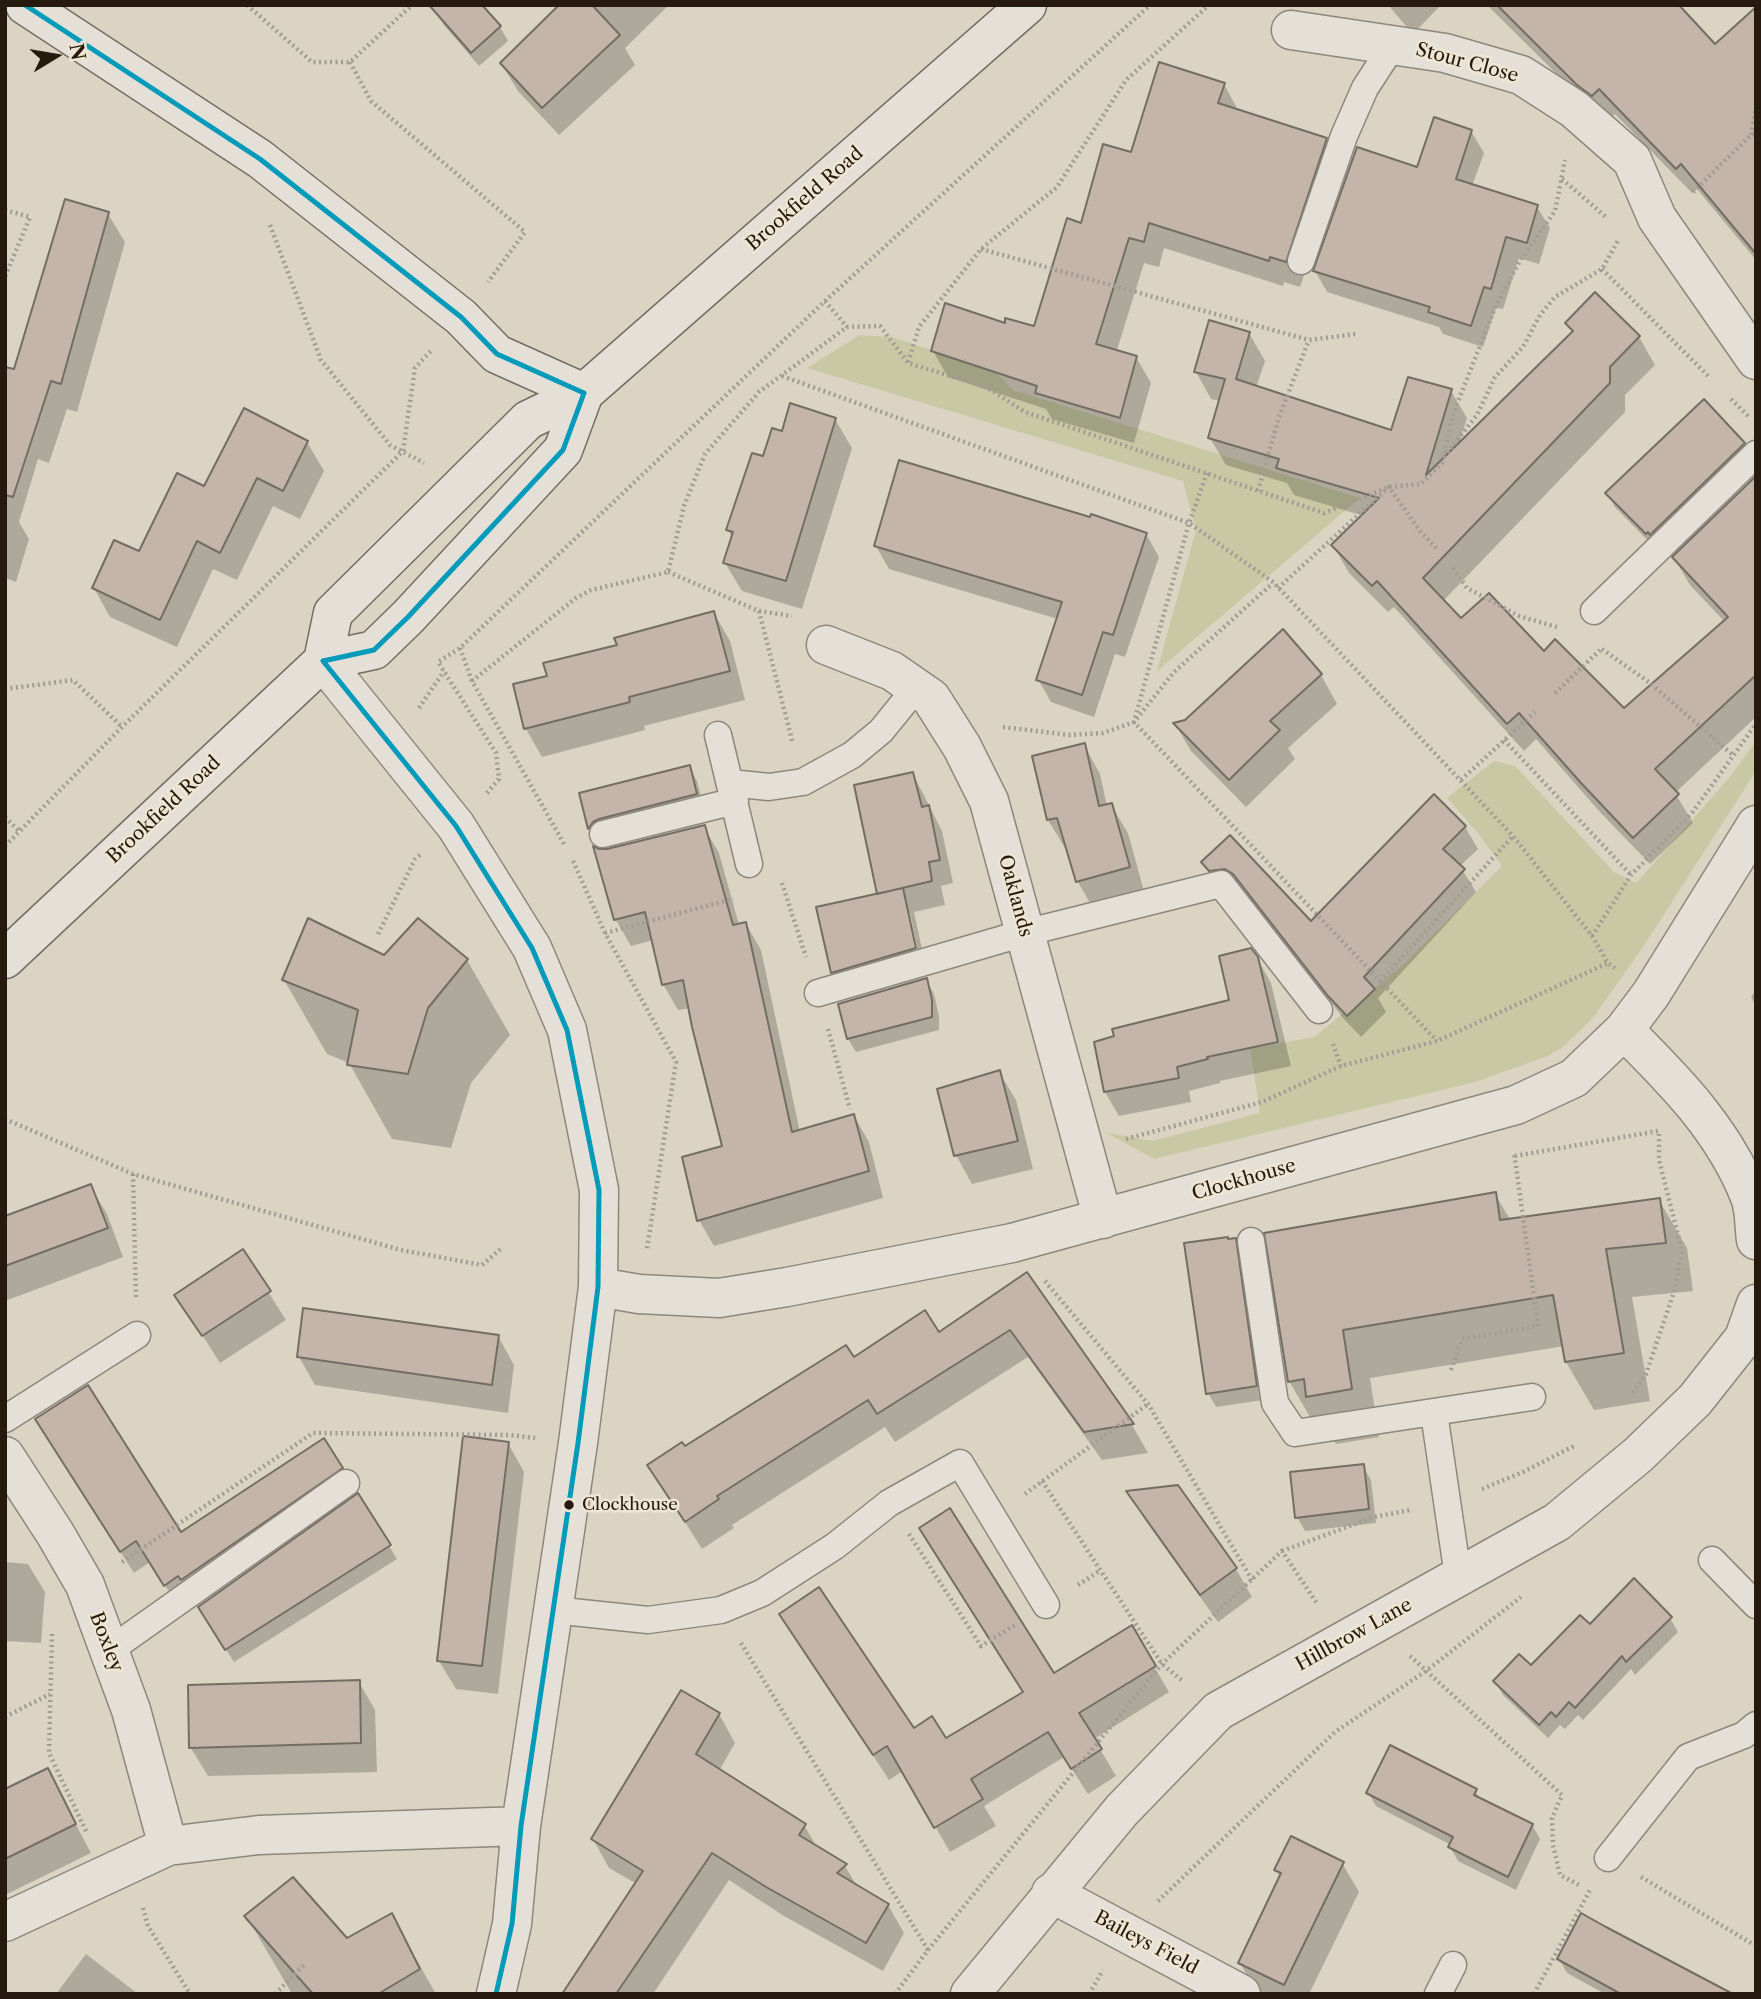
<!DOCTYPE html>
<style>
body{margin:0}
#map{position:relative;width:1761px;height:1999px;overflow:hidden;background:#dbd4c3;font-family:"Libre Caslon Text",serif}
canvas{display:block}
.frame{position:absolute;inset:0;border:7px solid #261a0e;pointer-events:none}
.north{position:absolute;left:21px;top:21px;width:70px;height:70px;-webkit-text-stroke:5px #eee6d2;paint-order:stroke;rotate:79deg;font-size:19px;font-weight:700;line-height:28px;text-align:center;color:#261a0e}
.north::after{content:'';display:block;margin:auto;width:24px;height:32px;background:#261a0e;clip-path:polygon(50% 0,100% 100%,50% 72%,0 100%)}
</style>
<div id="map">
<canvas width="1761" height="1999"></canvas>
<div class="frame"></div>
<div class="north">N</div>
</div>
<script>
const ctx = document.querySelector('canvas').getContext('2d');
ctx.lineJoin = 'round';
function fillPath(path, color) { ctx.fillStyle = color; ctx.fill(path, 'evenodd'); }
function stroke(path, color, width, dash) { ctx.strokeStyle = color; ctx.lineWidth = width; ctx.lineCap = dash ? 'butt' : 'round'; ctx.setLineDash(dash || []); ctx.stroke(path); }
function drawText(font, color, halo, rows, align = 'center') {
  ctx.font = font + ' "Libre Caslon Text",serif'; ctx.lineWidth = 5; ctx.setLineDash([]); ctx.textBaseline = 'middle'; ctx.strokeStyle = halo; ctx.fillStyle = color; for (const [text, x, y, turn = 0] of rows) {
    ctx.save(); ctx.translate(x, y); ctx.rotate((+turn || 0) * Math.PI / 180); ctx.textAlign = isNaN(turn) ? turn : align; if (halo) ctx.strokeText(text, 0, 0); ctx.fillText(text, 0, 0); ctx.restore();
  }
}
const green = new Path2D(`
 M860,335L891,337L994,370L1013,390L1360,498L1157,671L1196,530L1183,481L807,368Z
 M1756,741V771L1641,950L1592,1019L1563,1047L1548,1056L1475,1082L1154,1159L1107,1133L1152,1141L1260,1113L1250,1049L1314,1037L1404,964L1502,866L1477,832L1447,798L1494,761L1515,766L1614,872L1636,883L1729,778Z`);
const shadow = new Path2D(`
 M480,5L500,27L508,41L479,66L444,25L436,11Z
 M561,5H669L625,48L635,65L559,135L518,91L501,63Z
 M1388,5H1441L1413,34Z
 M1487,5H1676L1715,47L1756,10V260L1697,189L1692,193L1615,114L1608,121L1594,111Z
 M1224,84L1238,110L1326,139L1341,165L1300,287L1284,282L1283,286L1164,248L1159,267L1144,263L1117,350L1136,357L1151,383L1134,443L1052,419L1046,409L948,377L933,351L1007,326L1035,328L1082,225L1132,154Z
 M1471,131L1484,153L1472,186L1537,207L1550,228L1539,264L1519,258L1503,309L1496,308L1483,347L1443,334L1439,327L1327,292L1315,271L1418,169Z
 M108,214L125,242L77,412L67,409L49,463L38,459L19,522L29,539L16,582L5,578V374L15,372Z
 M1595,294L1639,337L1655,365L1625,395V412L1443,601L1461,620L1544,653L1624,711L1725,622L1690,585L1674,558L1756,479V717L1675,793L1693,823L1650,864L1599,811L1536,739L1524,751L1394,607L1388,612L1349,573L1333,545L1364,516L1294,495L1287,483L1226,465L1210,438L1221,401L1211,399L1196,372L1249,333L1265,361L1256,388L1392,432L1451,391L1467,418L1459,445L1573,333L1567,323Z
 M835,419L852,448L802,609L742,591L725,563L733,539L728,530L764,458L783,433Z
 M307,442L324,471L300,519L273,506L237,580L213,569L177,647L110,617L94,588L140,554L204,488Z
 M1743,444L1751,458L1654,547L1615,507L1607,493Z
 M1146,534L1159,557L1125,657L1115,654L1094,717L1051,702L1038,679L1058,619L889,569L876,546Z
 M714,613L730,641L745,700L644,726L645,730L542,757L526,729L515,685L550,677L619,646Z
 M1321,675L1337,704L1288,748L1295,759L1246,807L1191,751L1175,724Z
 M1084,745L1100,774L1107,806L1111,805L1128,833L1145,895L1094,910L1078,882L1067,848H1065L1048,820Z
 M689,767L697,781L704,808L597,841L590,829L582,795Z
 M913,774L942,831L953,883L941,886L945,905L914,912L926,968L844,992L833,972L880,895ZM906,913H910L919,956L916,957Z
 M704,827L719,853L739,925L746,924L761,950L800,1132L854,1116L869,1142L883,1198L714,1246L699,1220L725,1148L690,1008L678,1010L663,984L653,940L631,946L616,920L595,849L599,851Z
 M1465,827L1478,849L1460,866L1476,892L1378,998L1386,1012L1361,1037L1343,1018L1248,896L1239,890L1216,884L1203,862L1230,837L1311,923Z
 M385,957L467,960L510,1035L471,1083L451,1148L392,1139L349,1063L327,1054L284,980Z
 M1257,958L1271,983L1291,1066L1220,1081V1083L1189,1091L1191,1102L1119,1116L1105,1092L1231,1001Z
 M926,980L934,994L939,1016V1030L856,1052L848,1039Z
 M1756,990V1006L1751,997Z
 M999,1072L1016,1100L1033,1169L972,1184L956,1155Z
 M90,1186L107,1214L123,1257L5,1301V1219Z
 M1495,1194L1511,1221L1659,1200L1687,1248L1693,1291L1632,1297L1650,1401L1594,1410L1566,1362L1564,1346L1370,1378L1379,1437L1336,1444L1327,1428L1317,1429L1289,1381L1266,1235Z
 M1235,1240L1243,1254L1263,1400L1216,1407L1208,1393L1228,1241Z
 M242,1251L286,1320L220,1363L177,1295Z
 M1027,1274L1132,1425L1148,1453L1102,1460L1028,1357L895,1442L885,1427L732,1525L734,1528L702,1549L649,1465L853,1360L938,1334Z
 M498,1336L514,1365L508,1413L315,1385L299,1357Z
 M50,1442L181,1535L341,1469L354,1491L179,1607L150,1562L134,1573Z
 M508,1443L524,1472L498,1694L456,1689L439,1661Z
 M1363,1466L1371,1480L1376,1523L1305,1531L1297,1517Z
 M1177,1487L1236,1569L1252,1597L1218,1622L1145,1520L1129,1493Z
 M389,1546L397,1559L234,1662L208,1621Z
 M5,1562L28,1564L45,1592L41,1643L5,1641Z
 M781,1615L914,1730L946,1741L1131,1627L1169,1692L1094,1739L1116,1776L1088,1794L1064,1757L984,1806L996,1826L950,1852L903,1771L889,1780Z
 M1670,1618L1678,1632L1635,1675L1631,1669L1583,1720L1578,1715L1565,1729L1560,1725L1548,1738L1503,1695L1495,1681L1531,1667L1590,1626Z
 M359,1682L375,1710L377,1772L208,1776L191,1748Z
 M719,1714L735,1743L719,1771L804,1825L818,1849L845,1866L858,1888L888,1905L904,1933L883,1971L784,1916L729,1880L653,1994H565L637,1884L609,1868L593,1839Z
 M47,1770L91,1853L5,1895V1791Z
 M1475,1791L1481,1800L1532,1825L1540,1839L1516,1890L1458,1861L1450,1847L1451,1845L1376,1806L1368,1792Z
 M1342,1863L1359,1892L1309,1994H1261L1256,1991L1240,1963L1281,1878L1276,1870Z
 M391,1915L436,1994H292L247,1917L346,1940Z
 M86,1954L138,1994H56Z
 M1559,1959L1730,1994H1605L1567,1973Z`);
const building = new Path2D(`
 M429,5H482L501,26L471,53Z
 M559,5H592L620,35L542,108L500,63Z
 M1497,5H1679L1715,44L1756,7V254L1681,164L1676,169L1599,89L1592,96L1577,85Z
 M1159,62L1225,83L1218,103L1327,138L1286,262L1270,257L1269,261L1149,223L1144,242L1129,238L1096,344L1137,356L1120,418L1035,393L1037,386L931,351L945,303L1005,323V318L1034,326L1067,218L1081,223L1103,144L1131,152Z
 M1434,117L1472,130L1456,179L1538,205L1527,243L1506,237L1491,289L1484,287L1471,326L1428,312L1430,307L1313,271L1357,147L1417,167Z
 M65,199L109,212L61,384L51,381L13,497L5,495V367L14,369Z
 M1595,292L1640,336L1610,367V383L1423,578L1461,618L1489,593L1544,651L1555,639L1624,708L1728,617L1672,557L1756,476V675L1655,769L1679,794L1633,838L1581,783L1519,713L1507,724L1377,581L1372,586L1331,545L1379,498L1276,468L1279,459L1208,438L1225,379L1194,372L1209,320L1250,332L1236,379L1391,430L1408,377L1452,389L1426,475L1573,331L1565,323Z
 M1704,399L1745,443L1650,535L1648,532L1646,534L1605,493Z
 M790,403L836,418L786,581L723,563L733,532L726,530L752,453L763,456L772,428L782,431Z
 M244,408L308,441L283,491L257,478L220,553L197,541L160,620L92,588L114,540L139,551L177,473L204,486Z
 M899,460L1090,517L1091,514L1147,533L1113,635L1103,632L1082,695L1036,680L1062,602L874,546Z
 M714,611L730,671L629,697L630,702L524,729L513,684L547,676L543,663L617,645L614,638Z
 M1283,629L1322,674L1270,721L1280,730L1229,780L1173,723L1185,720Z
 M1085,743L1099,806L1112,803L1130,867L1076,882L1057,818L1047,820L1032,756Z
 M690,765L697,794L599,819L593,822L588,829L579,793Z
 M913,772L922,807L929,805L940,860L929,862L932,881L877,894L854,785Z
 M1434,794L1466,826L1443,849L1465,869L1364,977L1375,989L1347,1016L1328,996L1233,874L1225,869L1209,871L1201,862L1230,835L1311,921Z
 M705,825L733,925L746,922L792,1132L854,1114L869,1171L697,1221L682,1157L722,1146L692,1027L683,980L662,985L645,912L614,920L593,846L599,849H607Z
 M903,888L916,948L831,973L816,907Z
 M308,918L384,955L418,918L468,959L428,1008L408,1074L347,1065L358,1010L282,980Z
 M1251,948L1258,957L1278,1042L1207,1057L1208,1059L1177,1067L1179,1078L1104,1092L1094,1042L1114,1036L1112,1029L1229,1000L1219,956Z
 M927,978L932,1000V1017L847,1039L838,1004Z
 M1000,1070L1018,1141L954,1156L937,1089Z
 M91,1184L108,1228L5,1266V1216Z
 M1496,1192L1500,1220L1660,1198L1666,1243L1606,1249L1624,1353L1565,1362L1553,1295L1343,1330L1352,1389L1306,1397L1304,1379L1288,1382L1264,1233Z
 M1228,1237V1239L1236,1238L1257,1386L1206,1394L1184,1243Z
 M243,1249L271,1291L202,1336L174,1295Z
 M1027,1272L1134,1424L1084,1432L1010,1330L877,1414L868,1400L717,1496L719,1499L685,1522L647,1465L682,1442L685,1446L846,1345L854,1357L925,1310L939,1332Z
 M303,1308L499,1335L492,1385L297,1357Z
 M88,1385L181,1532L324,1438L343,1468L181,1580L178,1576L164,1586L136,1541L120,1552L35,1419Z
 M463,1436L509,1442L482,1666L437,1661Z
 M1364,1464L1369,1509L1295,1518L1290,1472Z
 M1178,1485L1237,1568L1200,1595L1126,1491Z
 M358,1493L391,1545L225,1650L198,1607Z
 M950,1508L1054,1673L1132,1625L1156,1666L1079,1713L1102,1749L1071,1769L1048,1732L971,1779L983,1799L934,1828L887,1746L873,1755L779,1614L819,1587L914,1728L932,1716L946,1738L1023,1692L919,1528Z
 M1634,1578L1672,1617L1626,1662L1622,1656L1575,1708L1569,1702L1556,1717L1551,1712L1539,1725L1493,1681L1519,1654L1531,1665L1580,1615L1590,1624Z
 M360,1680L361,1743L189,1748L188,1685Z
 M681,1690L720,1713L696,1754L806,1824L799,1835L847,1864L837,1873L889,1904L866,1943L766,1887L712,1853L616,1994H562L643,1871L591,1839Z
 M1390,1745L1477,1789L1474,1795L1533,1824L1508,1877L1448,1847L1453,1837L1366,1793Z
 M48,1768L76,1824L5,1859V1789Z
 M1291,1836L1344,1862L1284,1985L1238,1963L1281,1873L1274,1870Z
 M293,1877L347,1938L392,1913L420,1969L378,1994H313L244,1916Z
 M1581,1913L1606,1927L1733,1994H1621L1557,1959Z`);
const path = new Path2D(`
 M247,5L312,62H350L412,5
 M350,62L371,101L525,232L488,282
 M1751,135L1756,107
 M1562,179L1606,217
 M1693,192L1751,135L1756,133
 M5,210L30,217L5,277
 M270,225L321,360L390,445L424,463
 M981,249L1309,340L1356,334
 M1602,269L1710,378
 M825,301L847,327
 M908,362L919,327L981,249L1057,187L1126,80L1209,5
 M782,376L1189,523L1273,582L1513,836L1592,936L1608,963L1615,968
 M1731,399L1749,417
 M1444,457L1477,415L1495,377L1523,347L1540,315L1555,297L1602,269L1619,239
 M1207,473L1189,523L1134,722L1437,1041
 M1258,491L1279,417L1309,340
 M1453,568L1467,588L1519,616L1560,628
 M668,572L759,611L792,616
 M1278,588L1389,487L1420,531L1438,550
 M759,611L793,744
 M460,648L472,681
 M1602,649L1650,683L1734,756
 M5,689L73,680L122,727
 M1555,693L1600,650
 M419,708L444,671
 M1003,727L1070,735L1103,733L1134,722L1174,672L1273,583
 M1504,740L1631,875
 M1461,780L1535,712
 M487,793L499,779L496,753L438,662L460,648L825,301L1150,5
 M5,817L19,831
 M564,844L472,681L576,598L591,590L668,572L684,506L705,454L759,392L847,327L880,326L908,363L986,387L1025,412L1324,513L1389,487L1421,484L1442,463L1452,417L1496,305L1521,259L1555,211L1565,160
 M5,846L122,727L403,451L415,368L431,351
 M573,861L605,933L676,1062L647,1249
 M782,883L806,957
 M605,933L733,899
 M378,934L415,859L422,853
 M1592,936L1631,875L1692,813L1756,724
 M1380,981L1513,836
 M828,1029L850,1109
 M1333,1044L1341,1066
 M5,1119L133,1174L401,1250L482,1265L503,1247
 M1126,1139L1262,1102L1341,1066L1437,1041L1608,963
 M1515,1156L1658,1131
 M133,1174L136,1299
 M1045,1281L1148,1404L1252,1580
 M1451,1370L1462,1339L1538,1326L1514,1152
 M1633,1393L1646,1374L1674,1292L1682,1251L1659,1160V1134
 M1042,1481L1162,1664L1184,1682
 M1482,1489L1523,1472L1576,1445
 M1025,1494L1148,1404
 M909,1534L981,1646L1015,1625
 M1282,1551L1374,1517L1410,1510
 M122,1562L313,1433L510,1435L535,1438
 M1078,1585L1101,1570
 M52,1634L49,1753L87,1833
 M741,1643L928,1950
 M1410,1656L1562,1795L1552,1818L1553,1845L1560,1875L1579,1885
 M5,1717L50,1694
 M1641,1877L1756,1946
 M1158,1901L1335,1732L1426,1671L1521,1597
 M143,1908L148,1926L190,1994
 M275,1994L304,1965
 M895,1994L928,1950L1162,1664L1282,1551L1318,1605
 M1089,1994L1103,1970
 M1534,1994L1590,1890`);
const lane = new Path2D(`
 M1301,261L1344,136L1365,88L1393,45
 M1594,611L1756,454
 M718,735L749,864
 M730,783L769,787L803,782L852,755L881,731L916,688
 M603,834L735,801
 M818,993L1024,933L1221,884L1319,1010
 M1251,1241L1275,1403L1295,1433L1532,1397
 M1434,1413L1458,1576
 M5,1419L137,1335
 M1712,1560L1756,1605
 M553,1610L648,1620L721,1610L762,1593L835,1546L889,1503L960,1463L1046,1605
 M110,1650L346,1483
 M1608,1858L1688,1757L1744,1735L1756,1725
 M1438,1994L1453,1965`);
const street = new Path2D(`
 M1291,30L1445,53L1521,75L1574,109L1632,160L1657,218L1756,360
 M826,645L892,671L931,698L962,747L989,801L1103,1219
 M323,661L456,826L532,948L567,1030L599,1190L598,1287L578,1443L521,1826L512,1924L496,1994
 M1624,1030C1674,1080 1724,1130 1750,1197C1755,1210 1754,1227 1756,1240
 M598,1287L639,1294L719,1298L787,1287L1012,1243L1516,1105L1574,1078L1624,1030L1651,994L1756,825
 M5,1456L56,1535L85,1585L131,1710L168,1846
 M1051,1893L1241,1994
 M5,1922L168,1846L259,1835L521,1826
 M970,1994L1122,1810L1218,1711L1557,1522L1638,1455L1695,1400L1744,1338L1756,1304`);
const secondary = new Path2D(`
 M25,5L260,159L461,317L497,354L584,393
 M323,661L333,613L528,420L584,393L1027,5
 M5,959L323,661L374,650L408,617L563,450L584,393`);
const bus1 = new Path2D(`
 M25,5L260,159L461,317L497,354L584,393
 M323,661L456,826L532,948L567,1030L599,1190L598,1287L578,1443L521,1826L512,1924L496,1994
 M323,661L374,650L408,617L563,450L584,393`);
const markers = [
 [569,1505,6,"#261a0e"]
];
const busNames = [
 ["Clockhouse",582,1505]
];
const streetNames = [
 ["Stour Close",1467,63,15],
 ["Brookfield Road",805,199,-41],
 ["Brookfield Road",164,810,-43],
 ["Oaklands",1015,896,75],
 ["Clockhouse",1244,1180,-16],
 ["Hillbrow Lane",1354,1635,-29],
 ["Boxley",106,1642,69],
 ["Baileys Field",1146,1943,28]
];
fillPath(green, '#c9c8a4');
fillPath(shadow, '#0003');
fillPath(building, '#c5b4a8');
stroke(building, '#736e64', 2);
stroke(lane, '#8d877c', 29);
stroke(street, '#8d877c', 41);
stroke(secondary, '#736e64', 41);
stroke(path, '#a09c94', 4.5, [2, 3.5]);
stroke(lane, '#e4e0d7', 26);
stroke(street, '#e4e0d7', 38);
stroke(secondary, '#e4e0d7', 38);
stroke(bus1, '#049bbb', 5);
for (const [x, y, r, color] of markers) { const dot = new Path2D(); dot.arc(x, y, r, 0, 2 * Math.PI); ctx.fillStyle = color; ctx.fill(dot); stroke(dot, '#eee6d2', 2.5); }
drawText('17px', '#261a0e', '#eee6d2', busNames, 'left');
drawText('19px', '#261a0e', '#eee6d2', streetNames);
</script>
